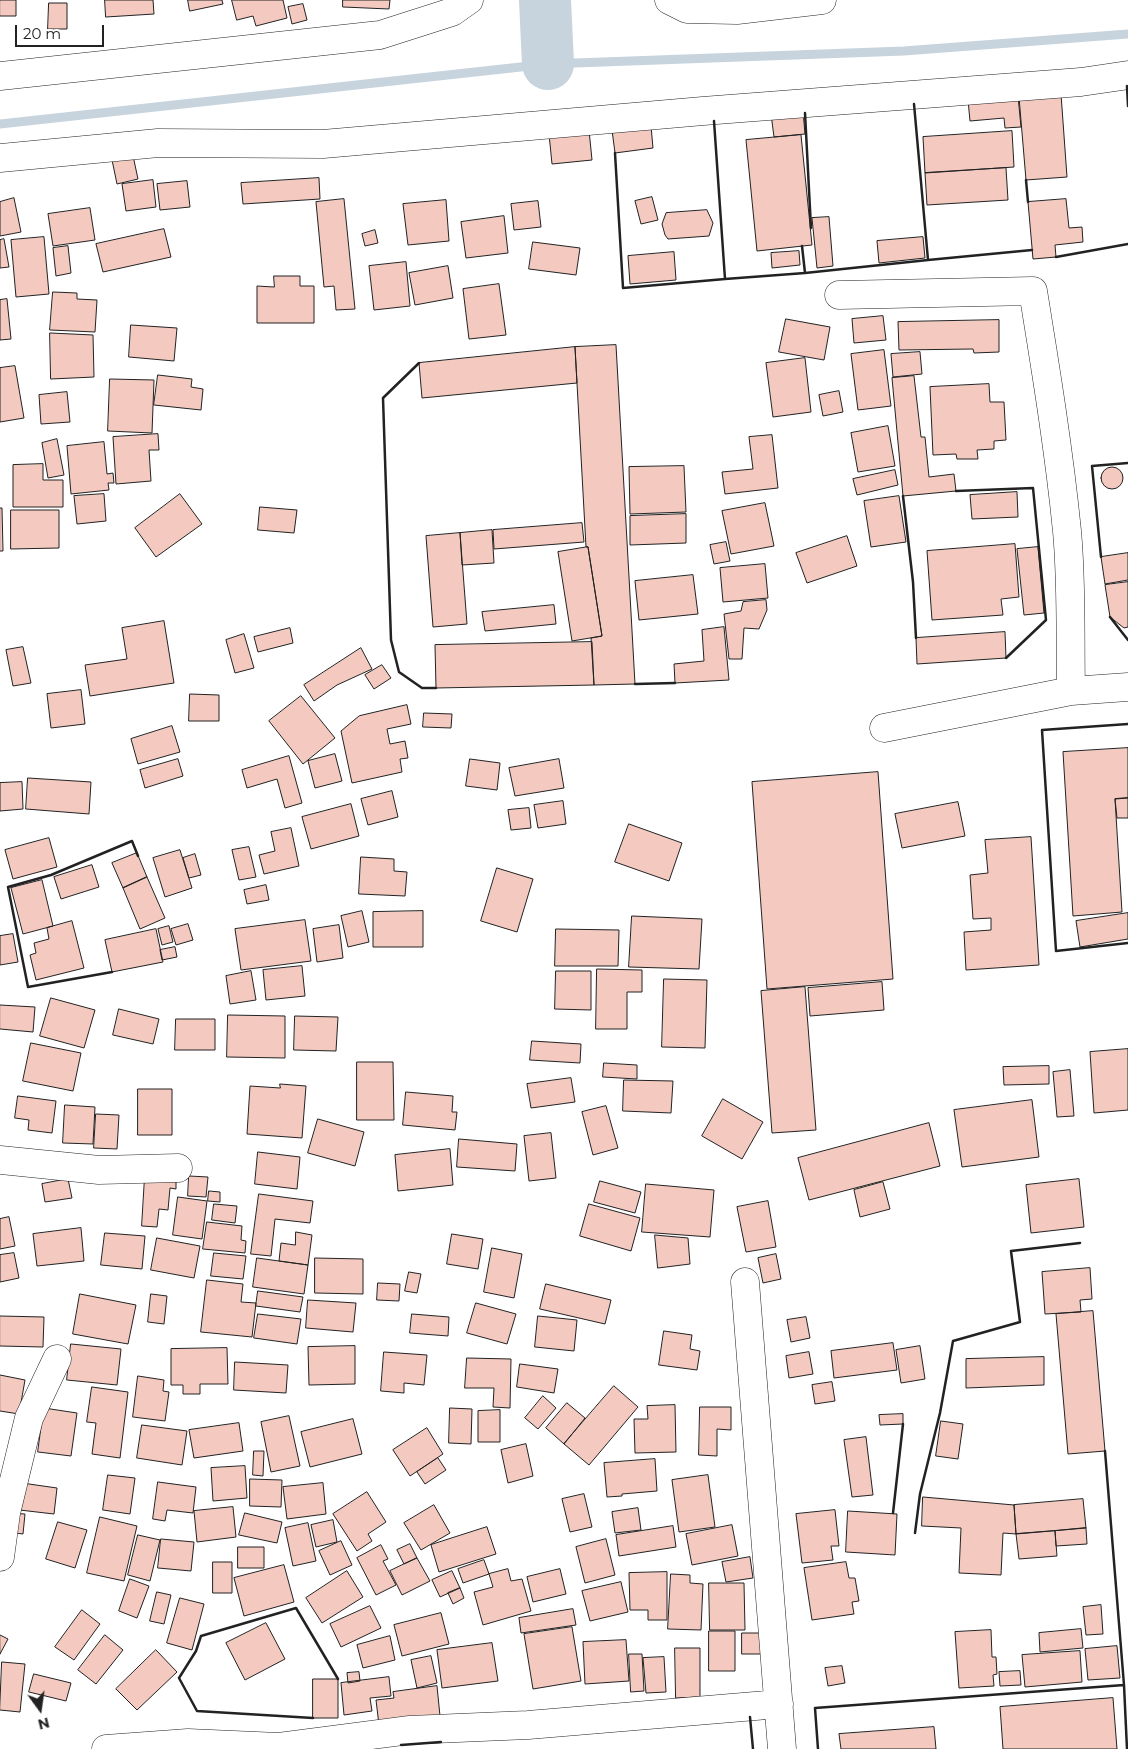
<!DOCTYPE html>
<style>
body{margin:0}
#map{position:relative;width:1128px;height:1749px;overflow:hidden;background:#fff;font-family:Montserrat,sans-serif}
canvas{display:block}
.north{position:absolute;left:15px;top:1684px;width:50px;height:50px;-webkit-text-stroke:4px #fff;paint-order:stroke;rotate:166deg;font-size:14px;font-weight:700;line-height:20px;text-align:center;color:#222}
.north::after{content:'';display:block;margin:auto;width:18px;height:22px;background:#222;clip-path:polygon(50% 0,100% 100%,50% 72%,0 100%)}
.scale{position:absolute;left:15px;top:25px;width:89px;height:22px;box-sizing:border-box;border:2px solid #222;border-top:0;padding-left:6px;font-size:15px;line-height:18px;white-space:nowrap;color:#222;-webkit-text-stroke:4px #fff;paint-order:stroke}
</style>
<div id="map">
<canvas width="1128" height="1749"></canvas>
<div class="north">N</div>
<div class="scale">20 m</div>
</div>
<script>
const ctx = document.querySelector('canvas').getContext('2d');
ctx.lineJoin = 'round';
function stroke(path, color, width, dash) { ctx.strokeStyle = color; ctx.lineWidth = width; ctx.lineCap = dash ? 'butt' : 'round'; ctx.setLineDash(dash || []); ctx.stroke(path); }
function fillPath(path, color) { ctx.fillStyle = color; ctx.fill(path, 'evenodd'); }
const stream = new Path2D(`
 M0,124L548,64L904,51L1128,34`);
const river = new Path2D(`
 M545,0L548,64`);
const building = new Path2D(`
 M0,0H16V16H0Z
 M105,0H153L154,14L106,17Z
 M188,0H222L223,4L190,11Z
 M232,0H283L287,18L256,26L253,16L237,20Z
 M343,0H390L389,9L343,7Z
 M49,3H67V29H48Z
 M303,4L307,20L292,24L288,7Z
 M1061,94L1067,177L1026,180L1019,97Z
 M1018,96L1021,127L1005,128L1004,118L970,121L968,100Z
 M803,111L805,134L774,137L771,114Z
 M651,126L653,148L615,153L612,130Z
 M589,130L592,160L552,164L549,134Z
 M1012,131L1014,167L925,173L923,137Z
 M801,135L812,245L757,251L746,140Z
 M132,151L138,179L117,184L111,155Z
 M1006,168L1008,200L927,205L925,173Z
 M319,178L320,199L243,204L241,183Z
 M153,180L156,207L126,211L122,184Z
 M187,181L190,207L160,210L157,184Z
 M652,197L658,220L641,224L635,201Z
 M14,198L21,232L0,236V202Z
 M344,199L355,309L336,310L334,286L324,287L316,202Z
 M1066,199L1069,228L1082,227L1083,242L1055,245L1056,257L1033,259L1028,202Z
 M446,200L449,241L408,245L403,204Z
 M538,201L541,227L514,230L511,204Z
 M90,208L95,240L53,246L48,214Z
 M707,210L713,223L709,236L668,239L665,235L662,224L666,213Z
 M504,216L508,253L466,258L461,222Z
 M829,217L833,266L817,268L812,218Z
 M164,229L171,257L103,272L96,244Z
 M375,230L378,243L365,246L362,234Z
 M44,237L49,294L16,297L11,240Z
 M923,237L925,258L879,263L877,241Z
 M4,239L9,267L0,268V240Z
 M533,242L580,248L576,275L529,269Z
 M68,246L71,273L56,276L53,248Z
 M799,251L800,265L772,268L771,253Z
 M674,252L676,280L630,284L628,256Z
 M406,262L410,306L374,310L369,266Z
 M448,266L453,298L415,305L409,273Z
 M274,276H300V286H314V323H257V286L274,287Z
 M499,284L506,335L469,339L463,289Z
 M53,292L77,293V299L97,300L95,332L50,330Z
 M7,299L11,339L0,340V300Z
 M883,316L886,340L854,343L852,319Z
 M786,319L830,327L824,360L779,352Z
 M999,320V352L974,353L973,349L899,350L898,322Z
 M131,325L177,328L174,361L129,357Z
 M50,333L93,335L94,377L51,379Z
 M616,345L635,684L594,685L591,638L602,636L588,547H586L575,347Z
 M575,347L577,383L422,398L419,363Z
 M884,350L891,406L858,410L851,354Z
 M920,352L922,374L893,377L891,354Z
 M805,358L811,412L773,417L766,363Z
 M15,366L24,418L0,422V368Z
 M158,375L192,379L191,387L203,389L201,410L154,405Z
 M914,376L921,437H925L929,477L954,474L956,491L903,496L892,378Z
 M110,379L154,380L152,433L108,431Z
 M989,384L990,402H1004L1006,440L994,441V449L977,450L978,459H957L956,454L933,455L930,387Z
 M839,391L843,412L823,416L819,395Z
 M67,392L70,422L41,424L39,395Z
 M888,426L895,466L858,472L851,433Z
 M158,434L159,450H149L151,481L116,484L113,437Z
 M772,435L778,488L725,494L722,472L753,469L749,437Z
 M57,439L64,475L48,478L42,443Z
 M104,442L107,474L113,473L114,483H108L109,490L71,494L67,446Z
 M43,464V480H63V507H13V465Z
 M684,466L686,512L630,514L629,467Z
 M1101 478a11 11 0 1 1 22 0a11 11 0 1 1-22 0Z
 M895,470L898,485L857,495L853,479Z
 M1017,492L1018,517L972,519L970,495Z
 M104,494L106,521L77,524L74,496Z
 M180,494L202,524L156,557L135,528Z
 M899,496L906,542L871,547L864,501Z
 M765,503L774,546L731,554L722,511Z
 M260,507L297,510L294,533L258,530Z
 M0,508H2L3,551H0Z
 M11,510H59V548L11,549Z
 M686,514V543L630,545V516Z
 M582,523L584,542L494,549L493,530Z
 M492,530L494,563L462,565L460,533Z
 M460,533L467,624L433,627L426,536Z
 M847,536L857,566L807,583L796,553Z
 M726,542L730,561L714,564L710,545Z
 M1015,544L1019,597L1001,599L1003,615L932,620L927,551Z
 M588,547L602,636L572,641L558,552Z
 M1038,547L1044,613L1024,615L1017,549Z
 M1128,553V580L1105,584L1101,557Z
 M765,564L768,598L723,602L720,568Z
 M693,575L698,614L639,620L635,581Z
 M1128,582V627L1124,628L1110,617L1105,585Z
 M766,600L767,610L759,629L744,628L742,659H729L724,614L741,611L743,602Z
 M554,605L556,624L485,631L482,612Z
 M164,621L174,683L90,696L85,665L127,659L122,628Z
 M724,627L729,680L675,683L674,664L704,661L702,630Z
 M290,628L293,643L258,652L254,637Z
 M1005,632L1006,658L917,664L916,638Z
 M244,634L254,668L235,673L226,640Z
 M592,642L594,685L436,688L435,645Z
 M23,647L31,683L13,686L6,650Z
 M361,648L372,669L337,685L314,701L304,685Z
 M382,665L391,678L374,689L365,675Z
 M81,690L85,724L51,728L47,694Z
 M190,694L219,695V721H189Z
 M301,696L335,738L303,764L269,721Z
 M407,705L411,724L387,729L390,744L405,741L408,758L400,759L402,772L352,783L341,731L359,716Z
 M424,713L452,714L451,728L423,727Z
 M172,726L180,752L138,764L131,739Z
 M1128,748V798L1115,799L1122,912L1073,916L1063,752Z
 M335,754L342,781L315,788L308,761Z
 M289,756L302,803L285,808L277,779L247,788L242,770Z
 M178,759L183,776L145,788L140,770Z
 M470,759L500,763L497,790L466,786Z
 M559,759L564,788L515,796L509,768Z
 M878,772L893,979L767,989L752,782Z
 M28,778L91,782L89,814L26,809Z
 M22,782L23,809L0,811V783Z
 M392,791L398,817L368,825L361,799Z
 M1128,798V818H1117L1115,799Z
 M563,801L566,824L538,828L534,805Z
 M958,802L965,836L902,848L895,814Z
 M351,804L359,836L311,849L302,817Z
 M529,808L531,828L511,830L508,810Z
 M629,824L682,843L669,881L615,862Z
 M291,828L299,866L264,874L259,855L275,851L271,832Z
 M1031,837L1039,965L966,970L964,932L991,930V918L973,919L970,875L988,873L985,840Z
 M49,838L57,867L13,879L5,850Z
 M249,847L256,877L239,880L232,850Z
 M180,850L192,888L165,897L153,858Z
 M137,853L147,877L123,888L112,863Z
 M195,854L201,875L189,878L183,858Z
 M361,857L394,859V871L407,872L405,896L359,894Z
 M92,865L99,887L61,899L54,877Z
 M497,868L533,879L517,932L481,921Z
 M147,877L165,918L140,929L123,888Z
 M42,880L53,926L23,934L11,888Z
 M266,885L269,900L247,904L244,890Z
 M362,911L369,942L348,947L341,916Z
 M423,911V947H373V912Z
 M1128,913V939L1080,947L1076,921Z
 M632,916L702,919L699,969L629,967Z
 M305,920L311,961L241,970L235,929Z
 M72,921L84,968L36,980L30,955L36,953L34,943L49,939L47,928Z
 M188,924L193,940L176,945L171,929Z
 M339,925L343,958L317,962L313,929Z
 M169,926L173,942L162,945L158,929Z
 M156,929L163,962L112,972L105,940Z
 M556,929L619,930L618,966H555Z
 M13,934L18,962L0,965V936Z
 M175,947L177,957L162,960L160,950Z
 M302,966L305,996L266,1000L263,970Z
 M597,969L642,970V992H627V1029H596Z
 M251,971L256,1000L230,1004L226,976Z
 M556,971H591V1010L555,1009Z
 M664,979L707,980L705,1048L662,1047Z
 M882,982L884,1010L810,1016L808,988Z
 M805,987L816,1130L772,1133L761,991Z
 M51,998L95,1010L84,1048L40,1036Z
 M0,1005L35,1007L33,1032L0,1029Z
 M119,1009L159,1019L153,1044L113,1035Z
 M228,1015L285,1016V1058L227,1057Z
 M295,1016L338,1017L336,1051L294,1050Z
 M176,1019H215V1050H175Z
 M532,1041L581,1044L580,1063L530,1060Z
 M31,1043L81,1053L73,1091L23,1081Z
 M1128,1049V1110L1094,1113L1090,1052Z
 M357,1062H393L394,1120H357Z
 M604,1063L637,1065V1079L603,1077Z
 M1049,1066V1084L1004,1085L1003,1067Z
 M1070,1070L1074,1116L1057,1117L1053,1072Z
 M571,1078L575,1102L531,1108L527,1084Z
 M624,1080L673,1081L671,1113L623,1111Z
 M280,1084L306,1086L302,1138L247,1134L250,1086L280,1088Z
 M138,1089H172V1135H138Z
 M406,1092L453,1096L452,1112H457L455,1130L403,1125Z
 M18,1096L56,1101L52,1133L28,1130L29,1120L15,1118Z
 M723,1099L763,1122L742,1159L702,1136Z
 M1032,1100L1039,1157L962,1167L954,1110Z
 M65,1105L95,1107L93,1144L63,1143Z
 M606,1106L618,1148L593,1155L582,1112Z
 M96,1114L119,1115L117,1149L94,1148Z
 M318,1119L364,1132L355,1166L308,1153Z
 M929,1123L940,1166L809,1200L798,1158Z
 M551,1133L556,1178L529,1181L524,1136Z
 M459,1139L517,1144L515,1171L457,1167Z
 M450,1149L453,1185L398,1191L395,1155Z
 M258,1152L300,1157L297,1189L255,1184Z
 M145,1176L176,1178V1189L170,1188L168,1210L159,1209L157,1227L142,1226Z
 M189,1176L208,1177L206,1197L188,1196Z
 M68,1179L72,1198L45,1202L42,1184Z
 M1079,1179L1084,1227L1031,1233L1026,1185Z
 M600,1181L641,1192L635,1213L594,1202Z
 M883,1182L890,1209L860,1217L854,1190Z
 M646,1184L714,1190L710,1237L642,1232Z
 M209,1191L220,1192V1202L208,1201Z
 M259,1194L313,1201L310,1223L275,1219L271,1256L251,1254Z
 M178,1197L207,1201L202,1239L173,1235Z
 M768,1201L776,1247L746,1252L737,1207Z
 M214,1204L237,1206L235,1223L212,1220Z
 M589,1204L640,1218L631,1251L580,1236Z
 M9,1217L15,1246L0,1249V1219Z
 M207,1222L242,1226L241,1240L246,1241L245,1253L203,1249Z
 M81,1228L84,1261L37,1266L33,1234Z
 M296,1232L312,1235L308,1265L279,1261L281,1243L295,1245Z
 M105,1233L145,1236L142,1269L101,1265Z
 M452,1234L483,1239L478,1269L447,1264Z
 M655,1235L688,1238L690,1264L658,1268Z
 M157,1238L200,1246L194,1278L151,1270Z
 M492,1248L522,1254L514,1298L484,1292Z
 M14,1253L19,1278L0,1282V1255Z
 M214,1253L246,1256L243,1279L211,1276Z
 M776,1254L781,1279L763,1283L758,1258Z
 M257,1258L308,1265L304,1294L253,1287Z
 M315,1258L363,1259V1294L315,1293Z
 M1090,1268L1092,1299L1080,1300L1081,1312L1045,1314L1042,1272Z
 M409,1272L421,1274L417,1293L405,1291Z
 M207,1280L243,1284L241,1302L256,1303L252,1337L201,1332Z
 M378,1283L400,1284L399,1301L377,1300Z
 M546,1284L611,1300L605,1324L540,1309Z
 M258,1291L303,1297L300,1312L256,1306Z
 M80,1294L136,1305L128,1344L73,1334Z
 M151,1294L167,1296L164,1324L148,1322Z
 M308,1300L356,1303L353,1332L306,1328Z
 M476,1303L516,1314L507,1344L467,1333Z
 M1093,1311L1105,1451L1068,1454L1056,1314Z
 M258,1314L301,1319L297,1344L254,1338Z
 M412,1314L449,1317L448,1336L410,1333Z
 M0,1316L44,1317L43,1347L0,1346Z
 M538,1316L577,1320L574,1351L535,1347Z
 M806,1317L810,1338L791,1342L787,1320Z
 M664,1331L692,1335L690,1349L700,1351L697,1370L659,1365Z
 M893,1343L897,1370L834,1378L831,1351Z
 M71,1344L121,1349L117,1385L67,1380Z
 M355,1346V1384L309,1385L308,1347Z
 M920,1346L925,1379L901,1383L896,1350Z
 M227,1348L228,1384H200V1394H183V1385H171V1349Z
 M384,1352L427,1355L424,1385L404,1383V1393L381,1391Z
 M809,1352L813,1374L789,1378L786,1356Z
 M1044,1357V1385L966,1388V1359Z
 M467,1358L511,1359L510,1408L493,1407L494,1388H465Z
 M235,1362L288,1365L286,1393L234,1390Z
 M520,1364L558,1369L554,1393L517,1387Z
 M0,1375L25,1380L19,1414L0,1411Z
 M138,1376L164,1380L163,1391L169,1392L165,1421L133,1417Z
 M832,1382L835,1401L815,1404L812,1385Z
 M614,1386L638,1407L589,1465L564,1444Z
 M92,1387L128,1392L120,1458L92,1454L96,1423L87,1422Z
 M543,1396L556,1408L538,1429L525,1418Z
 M567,1403L585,1418L564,1444L546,1428Z
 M675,1405L676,1452L635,1453L634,1419H648L647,1406Z
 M700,1407H731V1430L717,1429V1456L699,1455Z
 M44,1408L77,1413L71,1456L38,1452Z
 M450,1408L472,1409L471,1444L449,1443Z
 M500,1410V1442H478V1411Z
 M903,1414V1424L880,1425L879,1415Z
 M289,1416L300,1466L271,1472L261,1422Z
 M353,1419L362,1454L310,1467L301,1432Z
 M941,1421L963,1424L958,1459L936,1456Z
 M239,1423L243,1451L194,1458L189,1430Z
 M142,1425L187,1431L182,1465L137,1458Z
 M427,1428L443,1454L410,1476L393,1450Z
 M866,1437L873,1495L852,1497L844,1440Z
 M526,1444L533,1476L508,1483L501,1450Z
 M254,1451H264L263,1476L253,1475Z
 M438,1458L446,1470L425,1484L417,1472Z
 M655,1459L657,1491L622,1494V1496L607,1497L604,1463Z
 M245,1466L247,1498L213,1501L211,1468Z
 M108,1475L135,1478L130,1514L103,1510Z
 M708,1475L715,1527L679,1532L672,1480Z
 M250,1479L282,1480L281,1507L250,1506Z
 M15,1482L57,1488L54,1514L11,1509Z
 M158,1482L196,1487L193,1513L167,1510L165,1521L153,1519Z
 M323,1483L326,1514L287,1519L283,1487Z
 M367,1492L386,1522L368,1534L372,1541L357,1551L333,1514Z
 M584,1494L592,1527L570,1532L562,1499Z
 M923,1497L1014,1505L1016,1534L1003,1533L1001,1575L959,1573L961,1528L922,1526Z
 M1083,1499L1086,1528L1016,1534L1014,1505Z
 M434,1505L450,1533L421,1550L404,1523Z
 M233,1507L236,1537L197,1542L194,1511Z
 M638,1508L641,1530L615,1533L612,1512Z
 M835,1510L839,1546H831L833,1560L802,1563L796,1514Z
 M848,1511L897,1514L895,1555L846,1552Z
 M9,1513L25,1514L23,1534L8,1532Z
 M245,1513L282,1522L277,1543L239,1535Z
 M100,1517L137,1526L124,1581L87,1573Z
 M333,1520L337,1542L316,1547L311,1525Z
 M58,1522L87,1530L75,1568L46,1559Z
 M308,1523L316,1561L293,1566L285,1528Z
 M732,1525L738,1556L692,1565L686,1534Z
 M673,1526L676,1547L619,1556L616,1535Z
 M487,1527L496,1554L439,1572L431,1545Z
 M1086,1528L1087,1544L1056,1546L1055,1531Z
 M1055,1531L1057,1556L1019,1559L1016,1534Z
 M138,1535L160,1540L150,1581L128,1575Z
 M161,1539L194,1542L191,1571L158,1568Z
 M606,1539L615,1575L585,1583L576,1547Z
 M341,1541L352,1565L330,1575L319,1551Z
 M410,1544L417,1558L404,1564L397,1550Z
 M381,1545L388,1559L383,1561L396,1585L376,1595L357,1558Z
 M238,1547H264V1568H238Z
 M750,1557L753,1578L726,1582L722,1562Z
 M417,1558L430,1581L402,1595L390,1571Z
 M484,1560L489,1574L463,1583L458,1569Z
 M213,1562H232V1593H213Z
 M846,1562L849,1578H855L859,1601L852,1602L854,1614L812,1620L804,1568Z
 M284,1565L294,1602L244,1616L234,1578Z
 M508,1569L511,1581L522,1579L531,1611L483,1625L474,1592L493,1587L489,1574Z
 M560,1569L566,1594L533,1602L527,1577Z
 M347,1571L363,1597L322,1623L306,1598Z
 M452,1571L460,1588L440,1597L432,1580Z
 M667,1572V1620H648V1610H630L629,1573Z
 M671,1574L690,1575V1583L703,1584L701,1630L668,1629Z
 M130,1579L149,1586L137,1618L119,1611Z
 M621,1582L628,1612L590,1621L582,1591Z
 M709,1583H744L745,1630H710Z
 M460,1588L464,1598L453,1604L448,1593Z
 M157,1592L171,1595L164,1624L150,1621Z
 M180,1598L204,1604L192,1650L167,1643Z
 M1101,1605L1103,1634L1086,1635L1083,1607Z
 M370,1606L381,1628L341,1647L330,1624Z
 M573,1609L576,1625L521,1633L519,1618Z
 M82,1610L100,1624L74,1660L55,1647Z
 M441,1613L449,1644L402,1656L394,1625Z
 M266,1623L285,1659L245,1680L226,1643Z
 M572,1627L581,1681L533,1689L524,1634Z
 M1081,1629L1083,1648L1040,1652L1039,1633Z
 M991,1630L992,1657H996L997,1674L993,1675L994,1686L959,1688L955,1632Z
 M709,1631H735V1671H709Z
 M742,1633H764V1654H742Z
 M0,1635L8,1639L0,1654Z
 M105,1635L123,1650L96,1684L78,1670Z
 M390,1636L395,1660L363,1668L357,1645Z
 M626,1640L629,1681L585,1684L583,1642Z
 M492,1643L498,1681L442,1688L437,1650Z
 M1117,1646L1120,1678L1088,1680L1085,1649Z
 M675,1648H700V1697L676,1698Z
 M156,1650L177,1672L137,1710L116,1689Z
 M1080,1651L1082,1682L1025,1687L1022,1655Z
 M629,1654H642L644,1691L631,1692Z
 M431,1656L437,1683L417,1688L411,1660Z
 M664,1657L666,1692L646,1693L643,1658Z
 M2,1662L25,1664L20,1712L0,1710Z
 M842,1666L845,1683L828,1686L825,1668Z
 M1020,1671L1021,1685L1000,1686L999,1672Z
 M359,1672L360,1681L348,1683L347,1673Z
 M34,1674L71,1683L66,1701L29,1692Z
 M389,1677L391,1696L370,1698L372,1711L344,1715L341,1683Z
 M313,1679H338V1718H313Z
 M437,1686L440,1716L379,1725L376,1700L394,1698L393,1692Z
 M1113,1698L1117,1749H1003L1000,1707Z
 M934,1727L936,1749H841L839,1734Z`);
const minor = new Path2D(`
 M669,0L687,9L737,10L822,0
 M0,76L380,35L452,12L469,0
 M0,158L158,143L323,144L703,111L1081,82L1128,75
 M839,295L1033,291C1046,371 1059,451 1067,531C1072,584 1070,638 1071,691
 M884,728L1071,691L1128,687
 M0,1160L99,1170L178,1168
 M745,1282L782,1749
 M0,1557L6,1513L29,1418L57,1359
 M106,1749L188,1743L279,1747L410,1730L528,1725L779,1704`);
const wall = new Path2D(`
 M1127,86L1128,106
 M914,104L928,260L1032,250
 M805,113L811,228
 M714,121L725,279L805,273
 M615,153L623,288L725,279
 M1026,180L1028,202
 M802,246L805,273L928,260
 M1056,257L1128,244
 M419,363L383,398L391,640L399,672L422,688H436
 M956,491L1033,488L1046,620L1006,658
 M903,496L913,582L916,638
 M1101,557L1092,466L1128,463
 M1110,617L1128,640
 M635,684L675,683
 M1128,724L1042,730L1056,951L1128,943
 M112,972L28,987L8,887L51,875L132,841L138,856
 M893,1513L903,1424
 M915,1533L920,1494L940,1413L953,1341L1020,1322L1011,1251L1080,1243
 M1124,1685L1127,1749
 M750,1717L753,1749
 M313,1718L197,1711L179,1678L196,1651L201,1636L296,1608L338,1679
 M401,1745L441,1742
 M818,1749L815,1708L1124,1685L1105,1451`);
stroke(stream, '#c7d3dd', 9);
stroke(river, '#c7d3dd', 52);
fillPath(building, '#f3c9c0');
stroke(building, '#222', 1);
stroke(minor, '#222', 29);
stroke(minor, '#fff', 28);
stroke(wall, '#222', 2.5);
</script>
